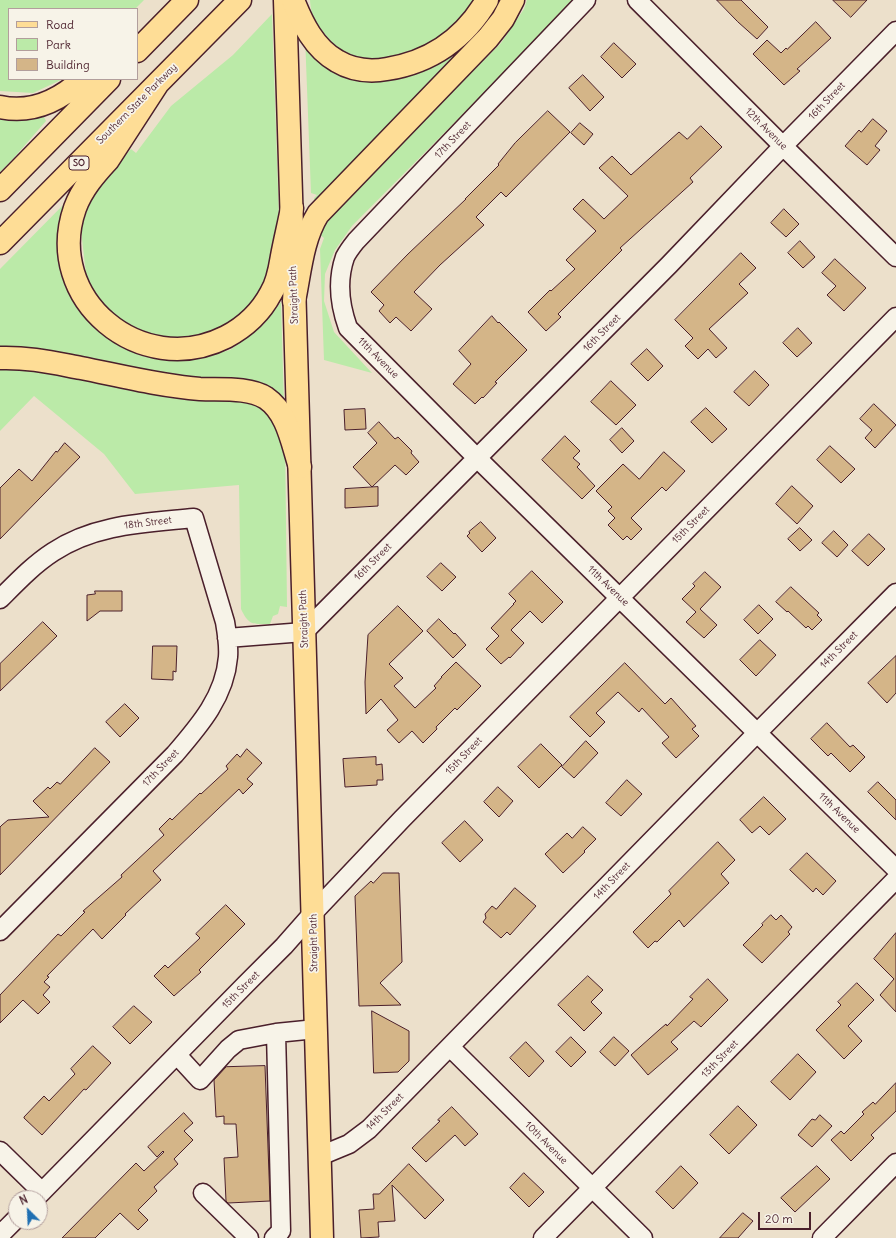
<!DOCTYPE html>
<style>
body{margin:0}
#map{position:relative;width:896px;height:1238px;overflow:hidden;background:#ece0cb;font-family:Delius,sans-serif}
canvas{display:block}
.legend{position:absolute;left:8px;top:8px;width:130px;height:72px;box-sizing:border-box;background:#f7f3e8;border:1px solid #b29e9c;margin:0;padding:5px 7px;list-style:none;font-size:12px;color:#4a1f2b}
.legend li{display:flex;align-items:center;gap:8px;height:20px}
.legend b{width:20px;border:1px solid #b29e9c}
.north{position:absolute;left:8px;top:1190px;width:40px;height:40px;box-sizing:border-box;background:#f7f3e8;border:1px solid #b29e9c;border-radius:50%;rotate:336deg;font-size:11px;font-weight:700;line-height:16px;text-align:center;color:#4a1f2b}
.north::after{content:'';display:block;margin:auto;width:14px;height:18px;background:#1f6fb2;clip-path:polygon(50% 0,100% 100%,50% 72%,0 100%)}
.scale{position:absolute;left:758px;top:1212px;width:53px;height:18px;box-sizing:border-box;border:2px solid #4a1f2b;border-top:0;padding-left:5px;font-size:12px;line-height:14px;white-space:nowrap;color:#4a1f2b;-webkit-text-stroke:3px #f7f3e8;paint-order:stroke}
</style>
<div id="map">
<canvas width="896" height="1238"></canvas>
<ul class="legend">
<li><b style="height:5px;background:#fedd96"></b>Road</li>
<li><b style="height:11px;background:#bbeaa8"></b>Park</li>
<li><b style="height:11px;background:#d4b588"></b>Building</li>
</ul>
<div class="north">N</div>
<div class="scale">20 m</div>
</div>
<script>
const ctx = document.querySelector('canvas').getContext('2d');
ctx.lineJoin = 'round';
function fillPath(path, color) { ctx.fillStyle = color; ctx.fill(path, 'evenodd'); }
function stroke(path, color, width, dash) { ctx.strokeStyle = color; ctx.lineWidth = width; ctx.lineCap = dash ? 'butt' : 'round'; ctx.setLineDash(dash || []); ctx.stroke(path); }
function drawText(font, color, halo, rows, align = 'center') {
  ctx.font = font + ' Delius,sans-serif'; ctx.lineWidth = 3.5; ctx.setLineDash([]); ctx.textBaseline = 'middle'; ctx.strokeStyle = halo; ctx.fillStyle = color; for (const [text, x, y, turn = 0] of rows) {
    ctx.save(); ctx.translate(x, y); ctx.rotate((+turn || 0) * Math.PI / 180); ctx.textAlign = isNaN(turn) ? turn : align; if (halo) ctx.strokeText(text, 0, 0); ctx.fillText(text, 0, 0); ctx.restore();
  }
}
const green = new Path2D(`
 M0,0H144L135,9H9V79H63L33,93L0,91Z
 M310,0H478L464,23L422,52L372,64L327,46L331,41C319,27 311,19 310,0Z
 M527,0H576L352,226L335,250L325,274L324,301L334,332L372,373L324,360L320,249L324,238L319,234L325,223L337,209L501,43L524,9Z
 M272,14L280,246L271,281L249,315L208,340L160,341L116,321L87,283L81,230L92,193L131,149L136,153L171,106L233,55Z
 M305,36L365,80H392L430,68L451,56L458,64L315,206L314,198L317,195L311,193Z
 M0,116L22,120L44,117L46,121L12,160L0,172Z
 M68,200L72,292L99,331L141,356L193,359L230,350L263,325L281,302L284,405L0,351V269Z
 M0,367L81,376L115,386L160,395L209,401H252L268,407L285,437L287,607L280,606L278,614L273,616L270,624C253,624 249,626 241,609L239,485L135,494L104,454L34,396L0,431Z`);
const building = new Path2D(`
 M717,0H741L768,27L757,39L738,22Z
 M833,0H867L851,17Z
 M816,22L831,38L797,69L800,71L784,85L753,54L767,40L781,53L786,48L787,49Z
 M614,43L636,64L622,78L601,57Z
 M583,75L604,97L590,111L569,88Z
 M548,111L570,132L506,197L501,192L476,217L484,225L440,265L414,292L432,309L411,331L396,317L390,323L379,311L384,305L371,292L408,254L466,199H465L499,165L498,164L515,143Z
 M873,119L887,131L875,146L880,150L867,165L845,146L859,130L861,132Z
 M580,123L593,134L584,145L571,133Z
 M701,126L722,147L690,178L693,182L620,248L622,250L558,314L561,317L546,331L528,312L550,290L551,291L575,269L566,260L596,231L573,209L583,199L604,219L628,196L599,168L612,156L631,175L679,132L687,139Z
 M784,209L799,224L786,237L771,223Z
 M800,241L815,257L803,268L788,253Z
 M741,253L756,268L739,284L748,293L709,329L727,348L716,358L708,349L698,359L685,346L693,338L675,320Z
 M835,259L866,288L844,311L827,295L836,286L822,273Z
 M492,316L498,323L499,322L527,350L495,382L497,383L483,398L482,397L475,404L453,384L471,364L459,351Z
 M798,328L812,343L797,357L783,343Z
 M647,349L663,366L648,381L631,364Z
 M755,371L769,385L749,406L734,392Z
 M611,381L636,405L616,425L591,402Z
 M874,404L896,425L875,448L865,438L872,430L860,419Z
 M706,408L727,429L712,443L691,422Z
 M365,409L366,429L345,430L344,410Z
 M379,422L395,439L398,437L412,451L411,453L419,462L406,475L395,465L372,487L353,467L377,443L368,433Z
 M622,428L634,441L622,453L610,440Z
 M565,436L580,451L573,458L580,464L577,467L595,486L582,499L542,460Z
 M65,443L80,457L0,539V488L19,469L32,481L56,451L57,452Z
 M830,446L855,469L841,483L817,460Z
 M664,452L685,471L666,491L662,487L631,518L642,529L631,540L627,536L623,540L608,525L615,518L608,511L612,507L596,491L623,464L639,479Z
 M792,486L813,506L797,524L776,504Z
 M378,487V506L345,508V489Z
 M481,522L496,538L482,552L467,536L470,533L469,532Z
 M800,528L812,540L800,551L788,539Z
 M834,531L848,545L837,557L822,543Z
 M869,534L885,549L868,566L852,551Z
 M441,563L456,577L442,591L427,577Z
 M532,571L563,602L542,623L530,611L511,630L524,643L510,658L509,657L501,664L486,649L499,636L491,628L514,604H513L516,601L509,594Z
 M705,572L721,587L700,609L717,625L704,638L686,622L696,612L682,599L695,586L693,584Z
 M791,587L819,613L817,615L822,620L812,630L808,626L806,628L788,611L787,612L776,602Z
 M95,591H122V611H100L87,621V595L95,594Z
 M759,605L773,619L758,634L744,620Z
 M398,606L423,631L389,664L403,678L394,686L415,708L436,688L434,686L442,677H441L456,662L481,686L457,710L455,708L436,727L437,729L423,743L412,731L399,743L387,730L398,720L381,699L366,714L365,682L368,635Z
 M439,619L454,634L455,633L466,645L453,658L427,631Z
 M43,622L57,636L0,691V664Z
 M760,640L776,655L756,676L740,660Z
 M153,646H177L176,672L173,671V680L152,679Z
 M896,656V693L887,703L868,683Z
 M625,663L665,704L671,698L696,726L692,729L699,736L676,758L662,743L669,737L642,708L639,712L618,692L596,713L605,722L590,737L570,717Z
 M125,704L139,718L120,737L106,722Z
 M827,723L850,747L853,745L865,757L850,772L831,753L828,756L811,739Z
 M586,741L598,753L574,778L562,767Z
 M541,744L562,765L539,788L518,767Z
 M95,748L110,762L0,875V827L2,825L8,820L49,817L33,801L48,787L50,789L57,782L60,784Z
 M247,749L262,763L247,779L253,784L243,794L239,789L153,871L161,880L125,914L126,915L102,939L93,929L47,976L49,977L44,982L50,987L43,995L50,1002L38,1014L23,1000L0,1023V995L58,934L61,936L85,912L83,911L122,877L121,875L164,835L159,829L170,818L172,820L200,793L201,794L228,769L226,766L237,754L240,757Z
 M376,757V765L382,764L383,780H377V785L345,787L343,759Z
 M627,780L642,794L621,816L606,803Z
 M878,782L896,800V820L868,792Z
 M498,787L513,801L499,817L484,802Z
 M764,797L786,819L769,835L760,826L752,833L740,820Z
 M465,821L483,840L460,862L442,843Z
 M583,827L596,839L584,851L585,852L563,873L545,854L567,833L572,838Z
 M718,842L735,860L721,874L729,883L684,927L679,920L657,942L655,941L648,948L633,932L671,894L669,891Z
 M807,853L836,881L823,895L816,888L813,892L790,870Z
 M383,873H399L402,962L380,983L401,1005L359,1006L355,896L371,881L373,883Z
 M515,888L536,906L510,935L507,932L501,938L483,922L486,918L485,914L492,906L496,909Z
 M226,905L245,924L199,970L201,972L174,996L154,976L165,965L168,968L200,938L196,934Z
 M771,915L776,920L781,915L792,927L788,932L790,934L762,963L743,945L763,925L762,924Z
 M896,933V1012L880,995L894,979L874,959Z
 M588,976L603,990L591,1002L602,1013L584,1031L558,1005Z
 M708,979L728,1000L701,1027L694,1021L671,1042L678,1049L648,1075L631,1055L659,1030L666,1024L667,1026L693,999L690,997Z
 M857,983L874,1000L848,1026L862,1041L844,1059L816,1030L841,1005L838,1002Z
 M134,1006L152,1022L130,1044L113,1027Z
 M372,1011L409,1031V1061L398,1072L374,1073Z
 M571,1037L586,1052L571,1067L556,1052Z
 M614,1037L629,1051L615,1066L600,1052Z
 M526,1042L544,1061L529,1077L510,1058Z
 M93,1046L111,1063L86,1090L84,1089L42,1135L24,1118V1117L44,1096L49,1101L75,1074L71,1069Z
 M798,1054L816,1072L790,1100L771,1082Z
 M265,1066L270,1201L228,1203L226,1201L224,1158L238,1157L236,1124H224V1116L216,1117L214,1080L226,1067Z
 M896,1083V1111L871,1135L874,1138L851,1161L831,1140L841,1131L844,1134L864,1114L862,1112L873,1102L875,1104Z
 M738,1106L757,1125L729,1154L710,1135Z
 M452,1107L478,1134L465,1146L455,1135L426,1162L412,1148L440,1121L438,1120Z
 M184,1113L193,1123L184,1131L193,1140L174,1159L178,1164L154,1187L157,1191L138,1210L148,1220L138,1230L120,1213L95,1238H62L136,1163L144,1171L164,1152L163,1151L157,1157L148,1147Z
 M820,1115L832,1126L812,1147L798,1135L812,1119L815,1120Z
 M409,1164L444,1200L425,1219L392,1185L395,1221L378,1222L379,1237L361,1238L359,1210L374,1209L373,1194H379Z
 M681,1166L698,1183L673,1209L656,1192Z
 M817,1166L830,1179L795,1212L781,1198Z
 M524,1173L544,1192L529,1207L510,1188Z
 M743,1213L753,1221L738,1238H720Z`);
const minor = new Path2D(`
 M586,0L356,241C352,246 348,251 345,257C337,280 340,306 348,328L477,458L896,869
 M637,0L783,146L896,257
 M0,599C17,582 33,565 53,552C95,524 145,523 194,518L225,622C227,634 229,645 228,657C225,696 200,725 175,754L0,931
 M227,638L304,632L669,265L783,146L896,31
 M276,1033L316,1029
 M450,1047L643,1238
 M177,1055L200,1080L228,1049L239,1040L276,1033L281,1231L274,1238
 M0,1151L42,1192
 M320,1156L349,1144L369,1129L757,733L896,593
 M203,1193L249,1238
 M36,1198L245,985L284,946L314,912L402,819L896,317
 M0,1235L16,1219
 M543,1238L896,879
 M822,1238L896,1163`);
const major = new Path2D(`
 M285,0L292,227
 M294,282C303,600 313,919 322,1238`);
const highway = new Path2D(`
 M293,0C302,23 314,48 337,61C352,70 370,72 387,69C431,62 465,38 487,0
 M137,51L187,0
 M158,83L108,160C95,174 82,189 75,208C43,299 141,380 226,337C245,327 261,312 271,293C278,282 280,268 282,256C285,240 289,224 292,208
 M0,107C32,114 60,100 83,79
 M0,190L109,79
 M0,243L240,0
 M294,301C300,272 302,240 318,214L488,38L503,19L513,0
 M0,358C28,357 54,363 81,368C121,376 160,386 200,389C220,390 249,387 266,398C288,413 292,443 300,467`);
const shields = [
 [79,163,20]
];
const shieldNames = [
 ["SO",79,163]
];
const streetNames = [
 ["16th Street",827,101,-46],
 ["Southern State Parkway",137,104,-45],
 ["12th Avenue",766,129,45],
 ["17th Street",453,140,-46],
 ["Straight Path",294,295,-92],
 ["16th Street",602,333,-45],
 ["11th Avenue",378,358,45],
 ["18th Street",148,523,-7],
 ["15th Street",691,525,-45],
 ["16th Street",373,562,-45],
 ["11th Avenue",608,586,44],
 ["Straight Path",304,619,-92],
 ["14th Street",839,650,-45],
 ["15th Street",464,756,-46],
 ["17th Street",161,768,-46],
 ["11th Avenue",839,813,44],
 ["14th Street",612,881,-46],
 ["Straight Path",314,943,-91],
 ["15th Street",241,990,-45],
 ["13th Street",720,1059,-46],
 ["14th Street",385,1112,-45],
 ["10th Avenue",546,1143,45]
];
fillPath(green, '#bbeaa8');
fillPath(building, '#d4b588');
stroke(building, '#4a1f2b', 1);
stroke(minor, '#4a1f2b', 21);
stroke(major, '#4a1f2b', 25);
stroke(highway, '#4a1f2b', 25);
stroke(minor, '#f7f3e8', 18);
stroke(major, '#fedd96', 22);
stroke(highway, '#fedd96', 22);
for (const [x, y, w] of shields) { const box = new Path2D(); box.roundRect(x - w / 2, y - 7, w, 14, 3); ctx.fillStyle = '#f7f3e8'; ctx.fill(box); stroke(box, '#4a1f2b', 1); }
drawText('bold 9px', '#4a1f2b', null, shieldNames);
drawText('10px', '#4a1f2b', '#f7f3e8', streetNames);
</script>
